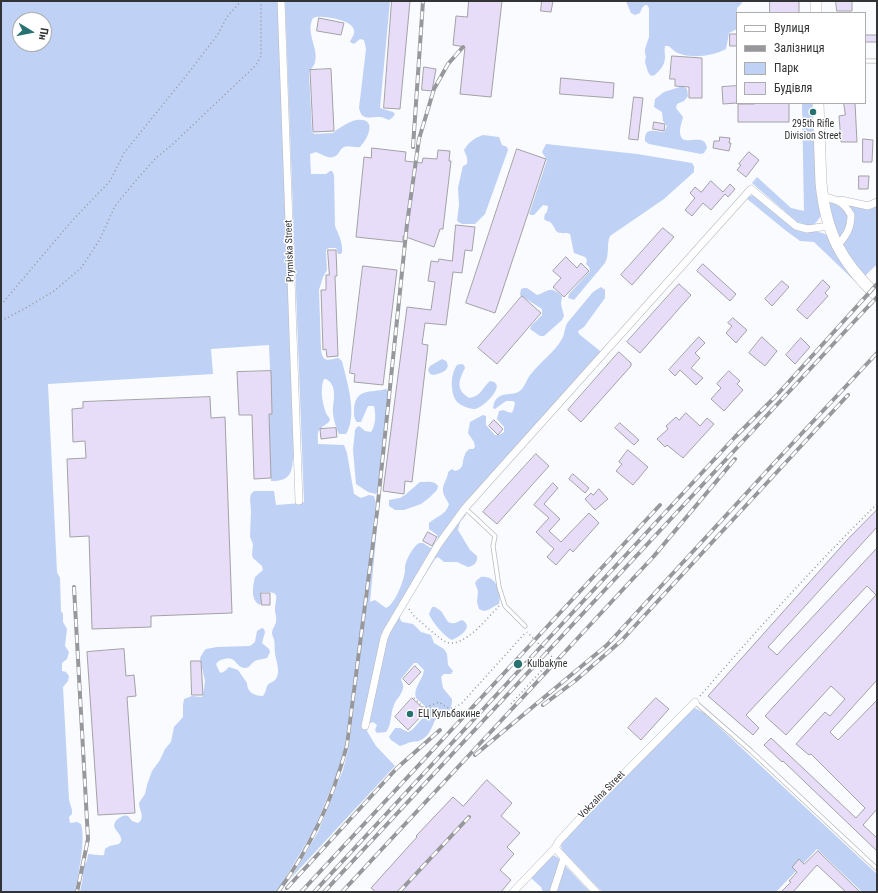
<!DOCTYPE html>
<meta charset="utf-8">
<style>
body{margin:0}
#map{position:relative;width:878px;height:893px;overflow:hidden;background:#f9fbff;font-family:"Roboto Condensed",sans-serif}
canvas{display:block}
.frame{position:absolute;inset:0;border:2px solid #323335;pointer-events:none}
.legend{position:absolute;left:736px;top:12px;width:130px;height:92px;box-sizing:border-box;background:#fff;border:1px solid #adadae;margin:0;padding:5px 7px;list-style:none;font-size:12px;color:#323335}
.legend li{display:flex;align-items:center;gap:8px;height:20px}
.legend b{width:20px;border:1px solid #adadae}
.north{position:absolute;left:12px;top:12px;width:40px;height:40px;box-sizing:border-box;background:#fff;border:1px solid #adadae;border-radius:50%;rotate:100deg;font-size:11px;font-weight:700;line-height:16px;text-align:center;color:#323335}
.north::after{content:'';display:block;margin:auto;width:14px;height:18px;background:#277271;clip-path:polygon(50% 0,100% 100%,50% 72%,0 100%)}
</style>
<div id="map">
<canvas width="878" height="893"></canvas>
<div class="frame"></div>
<ul class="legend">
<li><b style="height:5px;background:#fff"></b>Вулиця</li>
<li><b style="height:5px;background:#96989b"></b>Залізниця</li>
<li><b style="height:11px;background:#bfd1f5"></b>Парк</li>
<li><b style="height:11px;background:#e8ddf8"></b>Будівля</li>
</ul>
<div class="north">Пн</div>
</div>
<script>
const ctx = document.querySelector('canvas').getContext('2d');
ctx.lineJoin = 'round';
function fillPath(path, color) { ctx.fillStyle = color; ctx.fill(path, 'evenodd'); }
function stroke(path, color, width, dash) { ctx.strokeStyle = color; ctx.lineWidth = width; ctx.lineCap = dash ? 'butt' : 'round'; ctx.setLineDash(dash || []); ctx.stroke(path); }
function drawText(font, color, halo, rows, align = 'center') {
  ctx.font = font + ' "Roboto Condensed",sans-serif'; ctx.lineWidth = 3; ctx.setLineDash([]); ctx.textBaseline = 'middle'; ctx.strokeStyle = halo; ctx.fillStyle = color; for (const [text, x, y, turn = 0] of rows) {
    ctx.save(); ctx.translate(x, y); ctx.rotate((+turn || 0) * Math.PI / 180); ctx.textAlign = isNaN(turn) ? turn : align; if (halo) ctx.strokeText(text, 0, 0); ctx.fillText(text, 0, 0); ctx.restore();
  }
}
const green = new Path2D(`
 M1,1H280L290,356L296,445C296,454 295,453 293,460C292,462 293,465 292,467C290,479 282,481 271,481L269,414H272L269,345L211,349L213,374L48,384L57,572L60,578L61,611L63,614V622L67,629L65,646L69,652L67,659L62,663V671L66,672L69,676L68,681L63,687L69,800L72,810V814L69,817L70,823L77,822L81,824C86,838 78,877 75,892H1ZM20,20H44V44H20Z
 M285,1H390L380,108L393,112L395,114L393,117L389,120C386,119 383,117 380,117C370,116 362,122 359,108L366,49L364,40L360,39L354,44L350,42C351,38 355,35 354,30C352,20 325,16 316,17L313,18C305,33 319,48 315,62C314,67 310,69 309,73L312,132L314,134L333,133C337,129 352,120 357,120C378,118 368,139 360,147C355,148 349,145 344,147C340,149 340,152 337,155C330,161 322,154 316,152L310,154L311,174H326L330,171H332L334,175L335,226L340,238L342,246V253L340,254H338L336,248H329L326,250L327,270L323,277L319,290L321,350C323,363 328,360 338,358L342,361C347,382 358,415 346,434H339C336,429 332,414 333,408C334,398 337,385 326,379H324C320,388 322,401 325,410C326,414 328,416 330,419L329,422C316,432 318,428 318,444L344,445L347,453L354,494L361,498L369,495L374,496L376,503L366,589C364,592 363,595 365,599L345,745L339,769L314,830L277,892H80L83,877V866L87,861L88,854C93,854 99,856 104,855L105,849C111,844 112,846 119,844C120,842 122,841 121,838C119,830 108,827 119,818C123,816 123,815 128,816L132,821L138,823C146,818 139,810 139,803L145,794L147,785L152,771L160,760L165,749L171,742L174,727L183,717V705L184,699L192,696L201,697L203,696L205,681L200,658L204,651L206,649L217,647L250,646L255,642L257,631L262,628L264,629L265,632L262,643L269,649L270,652L267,658C264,659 259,659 255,661C251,663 250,668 245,668C236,668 236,655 224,659C220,660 218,661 216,664L219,671L221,673L225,671L229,667L238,670L247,683C247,692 254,696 263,696C269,688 263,686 274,681C282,674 276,662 275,653C274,643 276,644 272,634C272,629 275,626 276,622C277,617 275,614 275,609C276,595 281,592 262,592L261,593V603L260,605C250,600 253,586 255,577L263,570L262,566L253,558L252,555L253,544L250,537L251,511L250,498L251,494L254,491H274L276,505L302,503L304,502Z
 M626,1H741L742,3L737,8V29L729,33L726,49C713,56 692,59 678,53C674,52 672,48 668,46H665C664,50 665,53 665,57C665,65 660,70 655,75L651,76L648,72L645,62L646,56L645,53V49L649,37V8L647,5H645L642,8L640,13L635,15L631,13Z
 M683,86L687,89L688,96L684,101L677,104L676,108L683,117C682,122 680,126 680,130C679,152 704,129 707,148L704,153L701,154L649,144L645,141C644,127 654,131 664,132L667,126L663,121L662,112L654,107L655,99L664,92Z
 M802,103H815L821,216L814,225L808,226L798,223L752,183L757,177L791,208L804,211Z
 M483,135L499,137L502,145L507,147L508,150L485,214L475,224H462L457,221L459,205L458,188L462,170L463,166L467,164C468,156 466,156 464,150C469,142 474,138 483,135Z
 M546,144L637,154L692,163L694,166V172L664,199L610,236C606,246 610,253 605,263L574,300L568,298L569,294L590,271L589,267L586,264L587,260L585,257L574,253L570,234L567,233C552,234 558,229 550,222C548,221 546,221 544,219L545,214L547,212L548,206L543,205L534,215H531L529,214L547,160L542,152Z
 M753,195L757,196L794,228C805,234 817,229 827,235L865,291L814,242L800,241L785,230L746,198Z
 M832,201L877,204V267L875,266L865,276L845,253L837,235L829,205Z
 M601,287L605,290V298L584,327L578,331L579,334L600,351V354L465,512L466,515L460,522L458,530L470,550L477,556C478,562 474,566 468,567L457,562H444L438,557L435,559L400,615V619L402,622L413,624L421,632L431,635L434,643L444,649L447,654L448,665L453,671L451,674H444L441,677L443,688L452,699C452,713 446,714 435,720C432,728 428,738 419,741C415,742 416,741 412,742C408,742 405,745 400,746L391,740L389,737L395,728H400L408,732L412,730L428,712V709L416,698C413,687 423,680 424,670L417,663H414L401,679C402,683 404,685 403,688C402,695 396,699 394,705C390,714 392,724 386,732L377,733L375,730L377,725L373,722L368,724L367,731L376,746L395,766L291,878L318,832L343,770L349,746L379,506L370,602L375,600L386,608C394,605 402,585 404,576C405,573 405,570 405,567C406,559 413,547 419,543H423L431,548L438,539L437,535L429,529V523C437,516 446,515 449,504C447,500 443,495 443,491C442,484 448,479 448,472L452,469L455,471C466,468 461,462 465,455C465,452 468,451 469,449H473L475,447L474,442L468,433L470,422L483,415L486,416V425L495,435H499L504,432V427L497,419L499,411L503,410L511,413L513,411L515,403L513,401H506L495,409L493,408C496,388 513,398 521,390C526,385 527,378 531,374C540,362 554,353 562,339C565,334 564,328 568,322L593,292Z
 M524,288H527L537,295C550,291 549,285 562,296L561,304L564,316L562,320L544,336H540L530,329L531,326L542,315V309L520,295L521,289Z
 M442,359L446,361C452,370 441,373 434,375L430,374L428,370L430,366Z
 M461,364L464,365L465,368C459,380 455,389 469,398C482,396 481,389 490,381C509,383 483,408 475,409C471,409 466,407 463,406C457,403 455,400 453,394C451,384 451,374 457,365Z
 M386,389L389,392V397L379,490L376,494L368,492L356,484L353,450L355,430L357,427L359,426L365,431L371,432C376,425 376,414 374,406H368L361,422H357C354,419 354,415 354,410C355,388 370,393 386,389Z
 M420,482C426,482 434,480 438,486L437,490L429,498L421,504L404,510H395L389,506V500L400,498L405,495Z
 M481,577C496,575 502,592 499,604C491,607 487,614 479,609L477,602L478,591L475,583L477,580Z
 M432,607H435L441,611L448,622C454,625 457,622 462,620C475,627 459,637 452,640C445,637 432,622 429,614Z
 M695,708L704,713L877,874V892H862L817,849L776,892H602L562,850L561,846L563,841L588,812L691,710Z
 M552,855L557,857L590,892H543L541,887L531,878Z`);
const building = new Path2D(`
 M392,1H410L400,109L384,108Z
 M469,1H502L491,97L460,94L465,47L453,45L456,16L467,17Z
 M542,1H553L551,12L541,11Z
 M770,1H799V13H770Z
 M836,1H852V11H837Z
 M319,18L344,23L341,35L317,31Z
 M730,34H737V46H730Z
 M865,35H877V42H865Z
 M672,56L702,58V98H689V87L675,86V79H670Z
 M424,67L436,69L432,91L422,90Z
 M331,69L334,131L313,132L310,70Z
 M561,78L614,83L613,98L560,94Z
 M737,86V103L723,104L722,87Z
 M634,97L643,98L638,140L629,139Z
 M754,103H789V122H738V104H754Z
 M844,103H855L857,142H841L839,116L845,115Z
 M654,122L665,124L664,131L653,129Z
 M720,137L730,138L729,143H731L729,151L713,148L714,141H719Z
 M863,139L873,140L872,162H863Z
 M372,148L406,152L405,161L422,163L423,158L437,159L438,150L450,151L449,161H451L443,229H440L434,247L403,236V242L356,237L364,157L371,158Z
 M517,149L546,159L495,313L466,303Z
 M749,152L759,160L746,177L737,170L741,165L739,164Z
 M859,176H869L868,189H859Z
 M711,181L723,192L730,184L735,189L728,197L725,194L711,210L703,203L692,216L685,210L695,198L690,193L695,187L701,192Z
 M456,225L475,227L472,251L465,250L462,273L453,272L446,325L425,323L422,344L428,345L412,482L405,481L404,494L383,491L407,307L431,310L435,282L428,281L431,261L438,262L439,259L452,261Z
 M663,228L674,237L632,285L621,275Z
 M328,250H336L337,276H335L338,356L327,357L326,349L323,350L321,290H326V275H329Z
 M566,257L577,268L581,263L589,271L564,297L553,287L561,278L553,271Z
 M703,264L736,294L730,301L697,271Z
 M363,266L397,270L383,385L354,382L355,374L350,373Z
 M823,280L830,287L825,293L828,296L807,319L797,310Z
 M782,281L789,287L772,306L765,299Z
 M679,284L691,295L640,353L627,342Z
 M522,296L541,313L497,364L478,348Z
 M733,318L747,330L736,343L726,333L732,326L728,323Z
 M699,337L705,343L695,353L700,358L691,368L703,378L696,385L680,370L675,376L669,370Z
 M762,337L777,351L765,366L749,353Z
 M801,338L810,347L795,364L786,355Z
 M619,352L631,363V366L581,422L568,410Z
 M271,371L272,414H269L271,478L254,479L252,415H239L237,372Z
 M729,371L740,381L737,384L743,390L724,411L711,399L721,388L717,384Z
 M210,397L211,418L225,417L232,613L151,616V627L92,629L89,536L70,537L67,459L86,458L85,441L73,442L72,409L83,408V402Z
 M686,413L700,426L707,418L714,424L683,458L667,445L665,447L657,439L668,429L666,426L676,417L679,420Z
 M494,420L503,429L498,435L489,426Z
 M620,423L639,440L634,445L615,428Z
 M336,428L337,437L321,439L320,429Z
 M628,450L648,467L633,485L616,471L622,464L619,462Z
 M536,454L549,466L497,524L483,512Z
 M573,474L589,488L585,493L569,479Z
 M553,483L558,488L544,504L560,519L549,531L561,542L589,513L599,523L573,552L570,549L556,565L547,557L554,549L536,532L549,518L534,505Z
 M599,489L608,499L595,510L585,499L591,493L593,495Z
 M877,510V527L768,647L777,655L877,548V680L830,732L838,740L877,700V809L863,825L877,838V851L783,761L782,762L764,745L771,738L856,818L865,808L811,754L809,755L796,744L825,712L830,716L845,699L831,686L786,735L765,716L876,595L867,586L746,715L759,728L753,735L708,696L848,539Z
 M428,532L437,537L432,546L423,541Z
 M261,593H270V605H262Z
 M124,649L126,676L134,675L136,696L127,697L135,813L98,815L87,652Z
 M191,661H201L203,695H192Z
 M415,666L421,672L409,685L403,679Z
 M412,698L426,711L408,730L395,717Z
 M656,698L669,709L641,740L628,728Z
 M487,780L512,803L501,816L520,833L507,847L514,854L500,870L511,880L501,892H376L371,888L417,837L416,836L453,797L463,806Z
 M818,851L860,892H846L817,865L793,892H781L791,882L789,881L797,872L792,867L799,859L804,864Z`);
const path = new Path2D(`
 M1,305L70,223L110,181L124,153L190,71L218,34L227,17L241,1
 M1,321L24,309L54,291L81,268L99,241L115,206L138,178L156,158L173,144L256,65L261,56V1
 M409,609L413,615C420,621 439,639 446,642C464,649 488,617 499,606
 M700,696C757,630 815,565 877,504
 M414,698L424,708L439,702C449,709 451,711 462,703L526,632
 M511,704L553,658L544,649L543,645H540L527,632`);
const lane = new Path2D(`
 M865,61H877
 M465,508L495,536L493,546L499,587L505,606L525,626
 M695,702L751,751L877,869`);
const street = new Path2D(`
 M281,1L299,501
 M822,196C837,200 843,201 851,215C851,229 846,236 837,246
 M841,200L868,206L877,202
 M365,726L384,638L387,631L438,545L465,508L751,189L796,226L807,229L829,226
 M555,848L596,892
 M513,892L555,848L559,841L587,811L695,702
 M553,892L564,858`);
const secondary = new Path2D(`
 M816,1V13
 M818,103L821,183C826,234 841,261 877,296`);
const rail = new Path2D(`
 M413,147L423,1
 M74,587L88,839L77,892
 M543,705L575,681L621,641L848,395
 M475,755L607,645L776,461L877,353
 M287,888L397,768L440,730
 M278,892C311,847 333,799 347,745L377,512L407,224L419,139L434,89L448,64L463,47
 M301,892L660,505
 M314,892L735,437L776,396L877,284
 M324,892L877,297
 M342,892L654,556L735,459
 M399,892L469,817`);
const markers = [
 [813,112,4,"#277271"],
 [518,664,5,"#277271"],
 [410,714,4,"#277271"]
];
const poiNames = [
 ["295th Rifle",813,124,"center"],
 ["Division Street",813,136,"center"],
 ["Kulbakyne",527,664],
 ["ЕЦ Кульбакине",418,714]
];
const streetNames = [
 ["Prymiska Street",290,251,-92],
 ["Vokzalna Street",602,795,-46]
];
fillPath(green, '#bfd1f5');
fillPath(building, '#e8ddf8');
stroke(building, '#a2a1a5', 1);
stroke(lane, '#b8b9bd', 5);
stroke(street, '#b8b9bd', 8);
stroke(secondary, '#b8b9bd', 12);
stroke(path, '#959699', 1.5, [1, 3]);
stroke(lane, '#fff', 3.5);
stroke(street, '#fff', 7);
stroke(secondary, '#fff', 11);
stroke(rail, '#96989b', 4);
stroke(rail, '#fff', 2.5, [8]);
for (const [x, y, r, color] of markers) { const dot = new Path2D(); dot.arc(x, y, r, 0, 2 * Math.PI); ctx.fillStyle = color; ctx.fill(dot); stroke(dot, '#fff', 1.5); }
drawText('10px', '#323335', '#fff', poiNames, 'left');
drawText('10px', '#323335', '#fff', streetNames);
</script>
